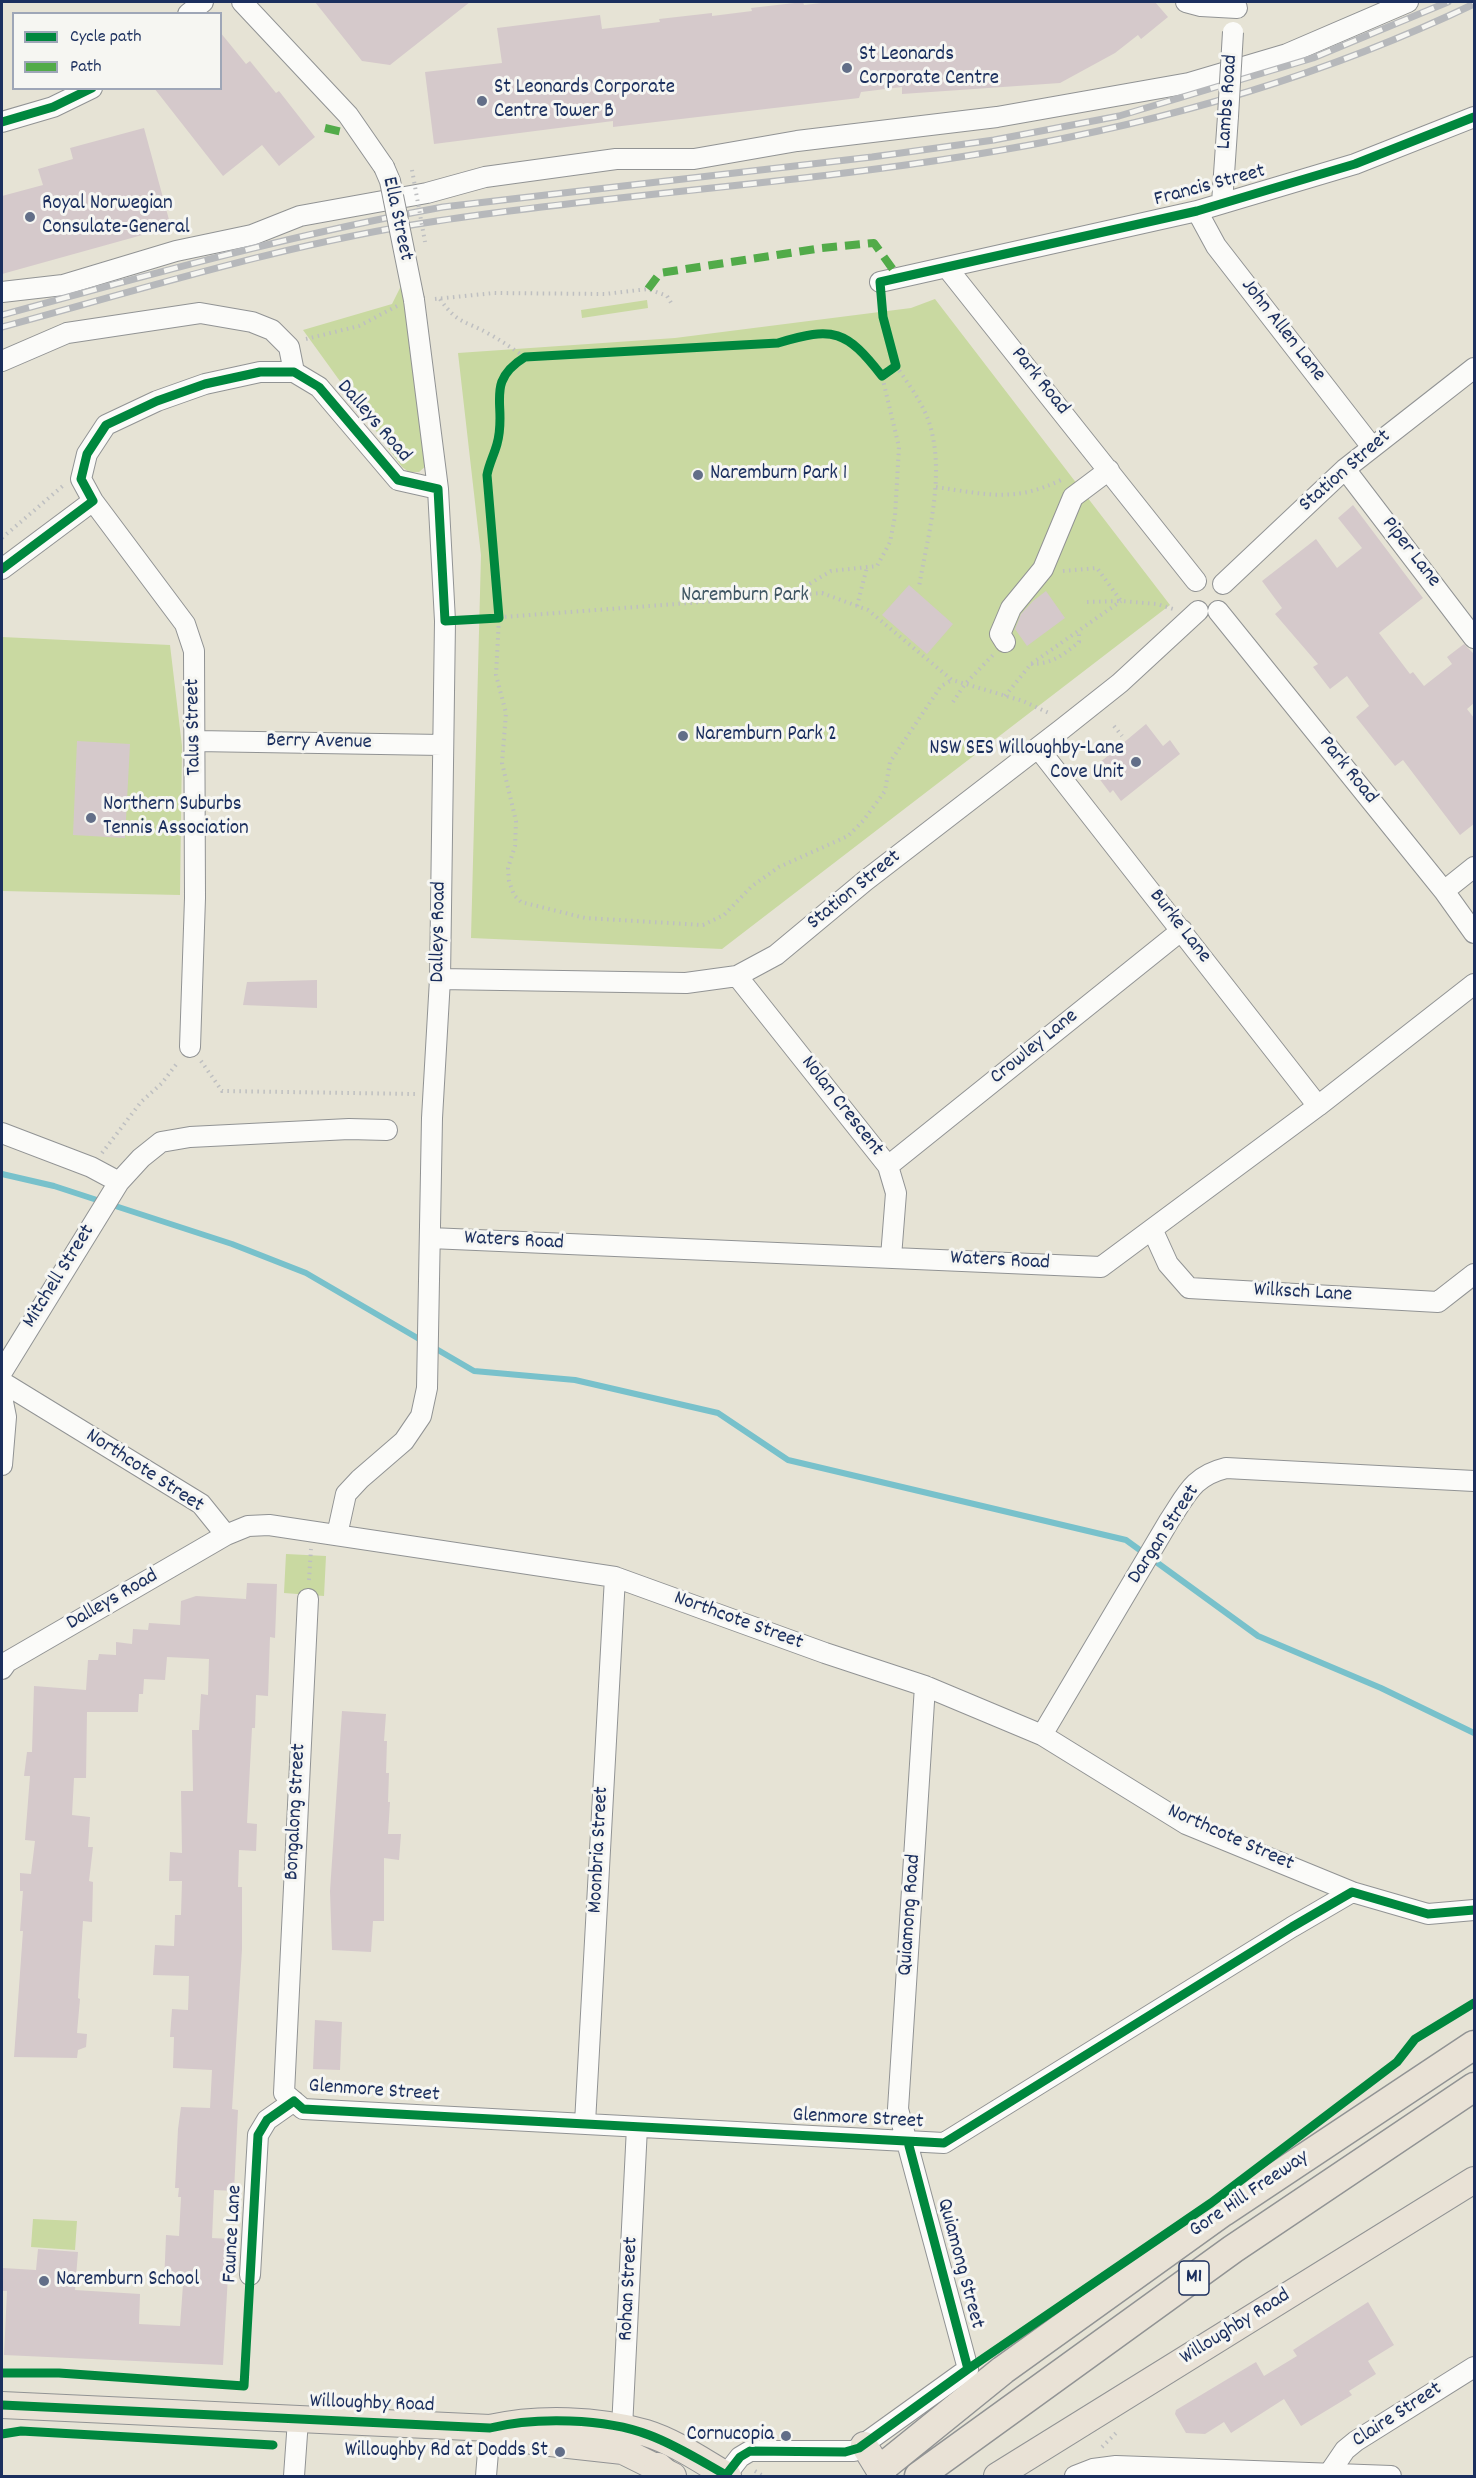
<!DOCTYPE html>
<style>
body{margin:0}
#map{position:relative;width:1476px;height:2478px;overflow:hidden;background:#e6e3d5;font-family:Dekko,sans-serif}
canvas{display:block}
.frame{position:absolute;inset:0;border:3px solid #1b2f5e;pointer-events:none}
.legend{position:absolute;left:12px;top:12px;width:210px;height:78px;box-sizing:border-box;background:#f6f6f2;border:2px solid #9ea6b7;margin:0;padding:8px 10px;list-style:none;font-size:18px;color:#1b2f5e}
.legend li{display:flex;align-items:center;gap:12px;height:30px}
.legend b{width:30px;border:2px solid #9ea6b7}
</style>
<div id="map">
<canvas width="1476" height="2478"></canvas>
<div class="frame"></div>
<ul class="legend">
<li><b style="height:8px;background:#00873e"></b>Cycle path</li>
<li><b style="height:8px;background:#52ab49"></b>Path</li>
</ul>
</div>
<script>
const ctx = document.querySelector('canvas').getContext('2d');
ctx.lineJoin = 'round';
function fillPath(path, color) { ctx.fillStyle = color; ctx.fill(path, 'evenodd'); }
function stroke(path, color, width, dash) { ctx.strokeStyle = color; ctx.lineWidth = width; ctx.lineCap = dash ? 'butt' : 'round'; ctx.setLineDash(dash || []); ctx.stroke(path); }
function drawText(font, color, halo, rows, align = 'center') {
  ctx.font = font + ' Dekko,sans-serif'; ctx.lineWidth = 6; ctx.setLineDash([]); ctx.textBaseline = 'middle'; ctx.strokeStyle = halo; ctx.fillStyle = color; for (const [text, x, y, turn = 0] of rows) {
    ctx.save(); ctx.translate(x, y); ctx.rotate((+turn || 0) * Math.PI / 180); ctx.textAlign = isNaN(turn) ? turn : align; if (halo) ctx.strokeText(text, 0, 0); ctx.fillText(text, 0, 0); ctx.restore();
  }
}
const green = new Path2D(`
 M404,280L427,465L419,472H409L402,467L303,330L392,304Z
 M935,299L1170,605L722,949L471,938L481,555L458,353L675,338L911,308Z
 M647,300L648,308L582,318L581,310Z
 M2,637L170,645L182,746L180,895L2,891Z
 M286,1554L326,1556L324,1596L284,1593Z
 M33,2219L77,2221L75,2250L31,2247Z`);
const stream = new Path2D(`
 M2,1174L54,1186L232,1244L306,1273L474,1371L575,1380L718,1413L788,1460L1126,1540L1258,1636L1381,1688L1474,1733`);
const building = new Path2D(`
 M315,2H470L390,65L362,61Z
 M803,2L804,5L830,2H1155L1168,17L1141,39L1138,35L1115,53L1060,83L902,94V87L861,92L859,98L613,127V121L434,144L425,72L502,63L497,28L600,15L602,29L660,22L659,19L712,13V16L752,11L751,8Z
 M220,32L246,64L250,61L276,93L279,91L315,137L279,166L262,145L223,176L154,88H220Z
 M144,128L171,227L2,274V196L43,185L38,169L73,159L70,148Z
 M1353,505L1423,598L1379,633L1410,674L1413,672L1424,686L1452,664L1447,657L1464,644L1474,654V703L1467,709L1474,718V824L1460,835L1403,760L1395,766L1356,717L1369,706L1347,676L1330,689L1313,667L1318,664L1275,614L1282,608L1262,581L1316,539L1337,568L1362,548L1338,518Z
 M909,585L953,624L927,654L882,615Z
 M1046,591L1065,618L1027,646L1015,629L1021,614L1033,601Z
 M1146,724L1163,746L1170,740L1180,754L1121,801L1113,790L1110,793L1092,769Z
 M77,741L130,744L125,838L73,835Z
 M317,980V1008L243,1005L247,982Z
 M247,1583L277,1584L275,1638L270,1637L268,1696L256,1695L255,1728H252L247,1823L257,1824L256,1851L239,1850L238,1887H242V1949L232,2109L238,2110L234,2191L214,2190L212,2238L230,2239L223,2365L4,2355L7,2291H2L3,2268L36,2270L38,2249L78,2252L75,2290L140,2294L139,2324L180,2326L183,2285L164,2284L166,2235L179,2236L181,2197H178L179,2188H175L178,2129L181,2107L210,2108L212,2070L173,2068L174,2037H170L172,2009L188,2010L189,1976L153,1975L155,1945L174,1946L175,1915H181L182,1881H169L170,1852L182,1853L181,1791H193L192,1730H199L201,1694L208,1695L209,1659L167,1657L165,1680L144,1679L143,1694H139L138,1712H87L86,1778H74L72,1815L90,1817L88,1847H93L89,1881L93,1882L92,1922L83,1921L78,1998L80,1999L77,2033L87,2034L86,2047L78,2050L77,2058L14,2057L23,1931H20L23,1891H20V1873L31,1874L35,1841L25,1840L30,1776H24L27,1752H32L34,1686L86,1690L88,1660H98L99,1654L116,1655V1642L132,1644L133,1629L148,1630L149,1623L180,1625L181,1601L196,1596L246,1599Z
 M342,1711L386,1714L384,1741H387L386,1773H389L388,1802H390L388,1834H401L399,1860L384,1858V1921H373L371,1952L332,1950L330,1891Z
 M315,2020L342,2022L340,2070L313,2069Z
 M1368,2302L1394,2345L1368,2361L1376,2374L1349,2391L1352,2395L1301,2426L1284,2399L1231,2433L1224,2422L1205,2434L1186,2433L1175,2414L1176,2410L1256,2362L1264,2376L1297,2356L1293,2350Z`);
const path = new Path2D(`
 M435,299L494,293L605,294L648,289L667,296L673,306
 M440,299C458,325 465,320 489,334C502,341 513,349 525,357
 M306,339L359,326L397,306
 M896,366C908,383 922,402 929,422C946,475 928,533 919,587
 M882,376L896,366L883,317
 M936,487C985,494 1014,503 1061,480
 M2,538L65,484
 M1063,571L1097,568L1121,601L1157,604L1173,609
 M789,596L831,571L877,566L890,542L895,516L899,447L882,376L865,355L844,339L829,333H813L778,343L525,357C483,383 508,406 497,444C494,455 489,464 487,475L499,618L496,675L506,713L502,763L516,821L515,846L508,868L509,881L514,895L521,902L585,918L703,925L724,915L752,886L779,867L848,836L863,821L885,791L890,762L941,686L952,680
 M1087,602L1119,601
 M857,606L867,567
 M463,620L822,593L868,610L952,680L1023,701L1051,714
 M1031,664C1052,664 1063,655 1079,642V633
 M1005,696L1031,664L1121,601
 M953,702L965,684L993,655
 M1114,726L1122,736
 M201,1061L222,1091L415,1094
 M102,1153L141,1102L162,1083L178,1062
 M309,1580L311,1549
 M1102,2447L1116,2433
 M755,2471L763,2476`);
const minor = new Path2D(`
 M242,2L348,115L384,167
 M1186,2L1201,6L1237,8
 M188,14L203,2
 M2,122L53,107L92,88
 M1222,203L1228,116
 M1197,211L1216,246L1372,447
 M948,269L1196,581
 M880,282L1197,211L1355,164L1474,117
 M2,292L63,285L176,251L252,235L300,216L427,193L485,177L616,159H694L797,141L997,117L1189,83L1287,54L1408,2
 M2,361L67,333L200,313L252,322L272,330L289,347L294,372
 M1345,469L1474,638
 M2,569L93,501
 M1223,584L1345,469L1474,368
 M1218,611L1444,891L1474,933
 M1005,642L1000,634L1011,608L1043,569L1073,497L1109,470
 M196,741L442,745
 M1038,748L1318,1106
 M1444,891L1474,867
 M737,976L888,1166L896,1193L891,1257
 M440,979L686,983L737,976L776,955L865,881L1062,729L1120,683L1198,611
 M190,1047L195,898L194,651L185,624L93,501L81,479L87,454L106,425L157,401L205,384L260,372H294L319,387L398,480L438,489
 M2,1133L91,1167L119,1182L141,1158L161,1142L190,1137L349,1129L387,1130
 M888,1166L1182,930
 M1153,1231L1168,1264L1189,1288L1438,1302L1474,1274
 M430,1238L1101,1267L1318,1106L1474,984
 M2,1372L119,1182
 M2,1382L201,1504L226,1535
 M2,1397L6,1417L2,1465
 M337,1535L346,1494L360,1479L404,1441L421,1416L427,1388L432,1118L440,979L445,621L438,489L414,300
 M308,1599L284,2093L303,2109L944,2143L1292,1927L1352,1892
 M2,1669L7,1662L226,1535L248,1526L269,1525L615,1577L825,1653L925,1686L1042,1735L1186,1824L1352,1892L1428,1914L1474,1910
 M1042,1735L1169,1521C1187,1494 1193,1476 1226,1468L1474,1481
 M585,2123L615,1577
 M250,2275L258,2135L267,2120L294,2101
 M622,2428L637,2127
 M1330,2472L1345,2450L1356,2441L1474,2367
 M726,2475L740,2457L750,2451H854L968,2369L898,2109L925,1686
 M294,2476L298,2420
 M486,2476L490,2428
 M1075,2476L1093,2469L1116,2466L1391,2476`);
const major = new Path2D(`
 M2,2405L490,2428C538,2417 598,2419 646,2433C675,2442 702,2461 728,2476
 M493,2429L532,2441L623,2451L673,2476
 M864,2445L883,2476
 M997,2476L1474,2180`);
const highway = new Path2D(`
 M888,2463L1003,2370L1223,2212L1474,2045
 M658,2467L668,2476
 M919,2476L1233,2249L1474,2087`);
const rail = new Path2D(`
 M2,315C148,275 294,234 443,207L872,157L994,140L1119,116L1313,58L1448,2
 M2,327C146,288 289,243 437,221C623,193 811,183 996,151C1160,123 1324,76 1474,4`);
const pathBridge = new Path2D(`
 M412,170L425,242`);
const minorBridge = new Path2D(`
 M1228,116L1233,32
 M384,167L390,181L414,300`);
const quiet = new Path2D(`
 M325,128L347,133
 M648,289L660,273L822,248L874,243L899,278`);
const cycleway = new Path2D(`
 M2,122L53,107L92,88
 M2,569L93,501L81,479L87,454L106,425L157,401L205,384L260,372H294L319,387L398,480L438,489L445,621L499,618L487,475C489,464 494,455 497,444C508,406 483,383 525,357L778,343C834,326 846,330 882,376L896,366L883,317L880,282L1197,211L1355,164L1474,117
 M908,2142L968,2369
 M2,2373H59L244,2386L258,2135L267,2120L294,2101L303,2109L944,2143L1292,1927L1352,1892L1428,1914L1474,1910
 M2,2405L490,2428C535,2417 605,2418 649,2435C676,2445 701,2461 726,2475L740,2457L750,2451L845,2452L859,2448L968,2369L1211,2203L1397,2062L1415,2039L1474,2003
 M2,2434L21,2431L273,2445`);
const markers = [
 [847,68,6,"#626e88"],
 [482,101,6,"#626e88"],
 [30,217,6,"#626e88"],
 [698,475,6,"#626e88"],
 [683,736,6,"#626e88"],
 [1136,762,6,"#626e88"],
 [91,818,6,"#626e88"],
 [44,2281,6,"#626e88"],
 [786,2436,6,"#626e88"],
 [560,2452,6,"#626e88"]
];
const shields = [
 [1194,2278,30]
];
const shieldNames = [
 ["M1",1194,2278]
];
const poiNames = [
 ["St Leonards",859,56],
 ["Corporate Centre",859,80],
 ["St Leonards Corporate",494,89],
 ["Centre Tower B",494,113],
 ["Royal Norwegian",42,205],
 ["Consulate-General",42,229],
 ["Naremburn Park 1",710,475],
 ["Naremburn Park 2",695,736],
 ["NSW SES Willoughby-Lane",1124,750,"right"],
 ["Cove Unit",1124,774,"right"],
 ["Northern Suburbs",103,806],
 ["Tennis Association",103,830],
 ["Naremburn School",56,2281],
 ["Cornucopia",774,2436,"right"],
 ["Willoughby Rd at Dodds St",548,2452,"right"]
];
const streetNames = [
 ["Lambs Road",1229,102,-86],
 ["Francis Street",1210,187,-15],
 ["Ella Street",396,219,78],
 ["John Allen Lane",1282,331,52],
 ["Park Road",1039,382,51],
 ["Dalleys Road",373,422,49],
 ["Station Street",1346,472,-41],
 ["Piper Lane",1410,553,52],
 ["Talus Street",195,727,-91],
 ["Berry Avenue",319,743,1],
 ["Park Road",1347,771,51],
 ["Station Street",855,891,-39],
 ["Burke Lane",1179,927,52],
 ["Dalleys Road",440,932,-89],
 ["Crowley Lane",1035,1048,-39],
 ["Nolan Crescent",841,1107,52],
 ["Waters Road",514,1242,3],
 ["Waters Road",1000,1262,3],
 ["Mitchell Street",60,1277,-58],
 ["Wilksch Lane",1303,1294,3],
 ["Northcote Street",144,1472,33],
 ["Dargan Street",1165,1535,-57],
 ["Dalleys Road",113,1601,-30],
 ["Northcote Street",738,1622,20],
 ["Bongalong Street",297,1812,-87],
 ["Northcote Street",1230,1839,24],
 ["Moonbria Street",600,1850,-87],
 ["Quiamong Road",911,1915,-86],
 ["Glenmore Street",374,2092,4],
 ["Glenmore Street",858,2120,3],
 ["Gore Hill Freeway",1250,2195,-34],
 ["Faunce Lane",234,2234,-87],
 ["Quiamong Street",959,2264,75],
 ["Rohan Street",630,2289,-87],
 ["Willoughby Road",1236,2328,-32],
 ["Willoughby Road",372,2405,2],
 ["Claire Street",1398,2416,-33]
];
const parkNames = [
 ["Naremburn Park",745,597]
];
fillPath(green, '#c9d9a1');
stroke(stream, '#78c1cb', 6);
fillPath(building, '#d5c9cb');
stroke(minor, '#919394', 22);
stroke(major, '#919394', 28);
stroke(highway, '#919394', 31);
stroke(path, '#bebfc1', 4, [1.5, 4.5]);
stroke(minor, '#fbfbf9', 20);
stroke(major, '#e9e2d6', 26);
stroke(highway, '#e9e2d6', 28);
stroke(rail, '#b6b8bb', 7);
stroke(rail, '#f6f6f2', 4.5, [14]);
stroke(minorBridge, '#919394', 22, []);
stroke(pathBridge, '#bebfc1', 4, [1.5, 4.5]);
stroke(minorBridge, '#fbfbf9', 20);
stroke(quiet, '#52ab49', 8, [15, 8]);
stroke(cycleway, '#00873e', 9);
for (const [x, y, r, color] of markers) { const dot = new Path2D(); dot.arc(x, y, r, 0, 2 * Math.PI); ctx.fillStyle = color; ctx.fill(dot); stroke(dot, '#f6f6f2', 2); }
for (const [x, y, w] of shields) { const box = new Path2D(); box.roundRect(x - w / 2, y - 17, w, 34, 4.5); ctx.fillStyle = '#f6f6f2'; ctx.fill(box); stroke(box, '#1b2f5e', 1.5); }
drawText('bold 20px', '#1b2f5e', null, shieldNames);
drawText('21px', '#1b2f5e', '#f6f6f2', poiNames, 'left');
drawText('21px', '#1b2f5e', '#f6f6f2', streetNames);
drawText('21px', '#405764', '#f6f6f2', parkNames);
</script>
